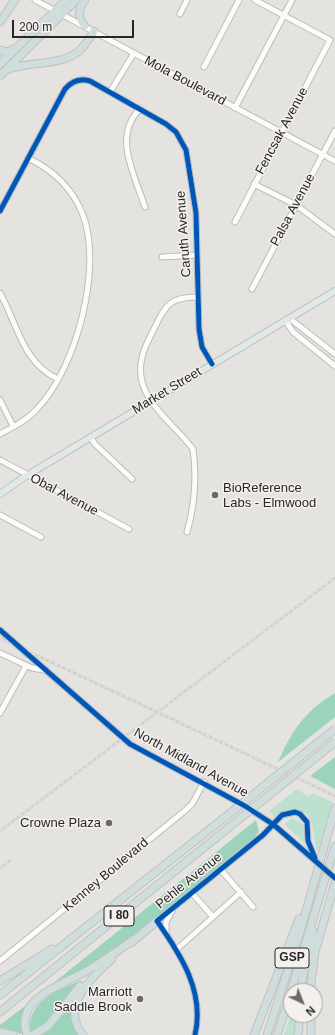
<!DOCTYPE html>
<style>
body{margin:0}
#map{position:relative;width:335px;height:1035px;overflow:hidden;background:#e5e3e0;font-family:Helvetica,sans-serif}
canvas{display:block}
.north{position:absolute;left:283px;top:983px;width:40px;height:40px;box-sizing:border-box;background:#f3f0ed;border:1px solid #a2a09d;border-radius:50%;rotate:137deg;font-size:11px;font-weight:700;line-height:16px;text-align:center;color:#282726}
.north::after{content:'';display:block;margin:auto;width:14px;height:18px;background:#6a6967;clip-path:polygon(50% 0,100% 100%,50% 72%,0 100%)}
.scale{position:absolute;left:12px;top:20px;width:122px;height:18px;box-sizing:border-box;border:2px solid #282726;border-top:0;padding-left:5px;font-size:12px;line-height:14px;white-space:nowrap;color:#282726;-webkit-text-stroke:3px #f3f0ed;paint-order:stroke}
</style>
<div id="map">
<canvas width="335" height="1035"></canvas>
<div class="north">N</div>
<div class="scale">200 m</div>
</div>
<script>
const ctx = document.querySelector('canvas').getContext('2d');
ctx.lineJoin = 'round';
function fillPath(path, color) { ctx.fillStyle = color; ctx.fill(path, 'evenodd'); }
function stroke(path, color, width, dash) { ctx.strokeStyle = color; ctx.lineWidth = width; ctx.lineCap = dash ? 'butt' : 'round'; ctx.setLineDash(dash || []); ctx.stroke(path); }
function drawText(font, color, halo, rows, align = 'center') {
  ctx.font = font + ' Helvetica,sans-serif'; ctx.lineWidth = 3; ctx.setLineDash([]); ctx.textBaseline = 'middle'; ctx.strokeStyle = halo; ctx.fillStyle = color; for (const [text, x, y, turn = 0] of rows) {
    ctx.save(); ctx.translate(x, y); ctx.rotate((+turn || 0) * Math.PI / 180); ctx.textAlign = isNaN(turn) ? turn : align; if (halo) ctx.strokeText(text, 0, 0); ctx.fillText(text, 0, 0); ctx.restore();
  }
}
const green = new Path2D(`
 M297,789L309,797L312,793L333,802L317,853L312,823L306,813L294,809L274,817L269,811Z
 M292,818L300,822L306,829L304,843L284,824Z
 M291,1014L297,1015V1035H284Z`);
const forest = new Path2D(`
 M335,693V717L278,762C293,729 304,712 335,693Z
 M335,757V789L310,776Z
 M256,820L259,831L255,837L120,947L87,970L51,985Z
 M82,980L74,993L45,1027L30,1034C25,1003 58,989 82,980Z
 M33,1000L21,1023L25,1035L0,1028V1025Z
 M73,1005L80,1035H42Z`);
const minor = new Path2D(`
 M35,0L335,161
 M180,14L187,0
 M204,67L239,0
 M110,92L134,53
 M235,108L292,0
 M140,109C112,136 135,176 145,207
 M254,184L296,205L335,234
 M0,211L65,89C72,81 80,78 90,81L166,124L176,132L186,150L196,213L199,329L202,347L212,364
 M235,222L330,40L255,0
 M162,257L197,255
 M252,289L335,131
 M0,293C17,323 23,364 58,379
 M289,318L335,354
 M285,320L293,332L335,366
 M0,400L13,426
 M0,434C13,427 27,420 37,409C76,369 103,268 83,215C73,189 53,170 28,158
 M90,437L95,444L132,479
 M0,460L129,529
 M0,515L41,537
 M187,532C195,504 197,478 193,449C173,422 132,397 142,358C144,347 150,337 155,327C166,303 172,297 198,297
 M0,630L130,744L245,806L274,825L313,859
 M0,653L32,668L44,670
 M0,713L26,666
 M221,870L253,907
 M192,893L213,917
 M166,933V922L172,911
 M176,950L241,892
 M0,961L187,809L192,804L204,782
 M195,1035C205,992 181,955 157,921L263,835L282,815L295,812L300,814L307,822L308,841L315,859`);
const major = new Path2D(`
 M0,494L26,476L335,291`);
const highway = new Path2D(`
 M0,22L15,0
 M85,26C77,17 78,9 85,0
 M0,50L6,52L15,49
 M0,64L66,0
 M9,69C31,61 65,66 81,49C86,44 90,37 94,31
 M0,76L76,0
 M131,943L157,921
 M0,981L52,949
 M291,991L335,846
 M301,991C302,969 312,951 313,931
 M310,991L315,952L335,883
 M0,995L229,814
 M0,1012L238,820
 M0,1032L13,1035
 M27,1035C13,997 66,984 90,969C105,960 119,950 133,940
 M33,1035L48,1026L80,986
 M83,1035C59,1006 92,977 112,959
 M254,1035L299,919
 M267,1035L301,929L335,808
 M277,1035L291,992
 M298,1035L300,1015
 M311,1035V1015`);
const rail = new Path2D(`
 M0,638L335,796
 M0,831L335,578
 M0,868L10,861`);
const minorBridge = new Path2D(`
 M313,859L335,878`);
const highwayBridge = new Path2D(`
 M229,814L335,729
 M238,820L335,742`);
const cycleway = new Path2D(`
 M0,211L65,89C72,81 80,78 90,81L166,124L176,132L186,150L196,213L199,329L202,347L212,364
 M0,630L130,744L245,806L274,825L335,878
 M195,1035C205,992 181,955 157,921L263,835L282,815L295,812L300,814L307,822L308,841L315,858`);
const markers = [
 [215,495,4,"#6a6967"],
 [109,823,4,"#6a6967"],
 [140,999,4,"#6a6967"]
];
const shields = [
 [119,916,30],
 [292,958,34]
];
const shieldNames = [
 ["I 80",119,916],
 ["GSP",292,958]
];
const streetNames = [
 ["Mola Boulevard",185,81,28],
 ["Fencsak Avenue",282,131,-62],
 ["Palsa Avenue",293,210,-62],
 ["Caruth Avenue",184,234,-94],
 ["Market Street",167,391,-31],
 ["Obal Avenue",64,495,28],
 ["North Midland Avenue",191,763,29],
 ["Kenney Boulevard",106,875,-40],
 ["Pehle Avenue",189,881,-39]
];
const poiNames = [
 ["BioReference",223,488,"left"],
 ["Labs - Elmwood",223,503,"left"],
 ["Crowne Plaza",101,823],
 ["Marriott",132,992],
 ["Saddle Brook",132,1007]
];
fillPath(green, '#bee0cf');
fillPath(forest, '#9cd3bb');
stroke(minor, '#bdbcba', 7);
stroke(major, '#c2c1c0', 8);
stroke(highway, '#c2c1c0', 9);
stroke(minor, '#fbfbfa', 5);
stroke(major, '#e1e9e8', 6);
stroke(highway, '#cfdddd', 7);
stroke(rail, '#cfcfcd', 2.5);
stroke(rail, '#f3f0ed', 1, [3]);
stroke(minorBridge, '#bdbcba', 7, []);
stroke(highwayBridge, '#c2c1c0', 9, []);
stroke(minorBridge, '#fbfbfa', 5);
stroke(highwayBridge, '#cfdddd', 7);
stroke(cycleway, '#0057b8', 5);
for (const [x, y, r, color] of markers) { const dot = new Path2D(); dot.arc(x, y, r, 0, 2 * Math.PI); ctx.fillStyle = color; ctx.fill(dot); stroke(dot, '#f3f0ed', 1.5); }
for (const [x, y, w] of shields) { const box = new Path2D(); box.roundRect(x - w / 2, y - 10, w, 20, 3); ctx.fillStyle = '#f3f0ed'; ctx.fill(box); stroke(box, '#282726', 1); }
drawText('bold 12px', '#282726', null, shieldNames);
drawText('13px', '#282726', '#f3f0ed', streetNames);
drawText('13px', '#282726', '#f3f0ed', poiNames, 'right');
</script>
